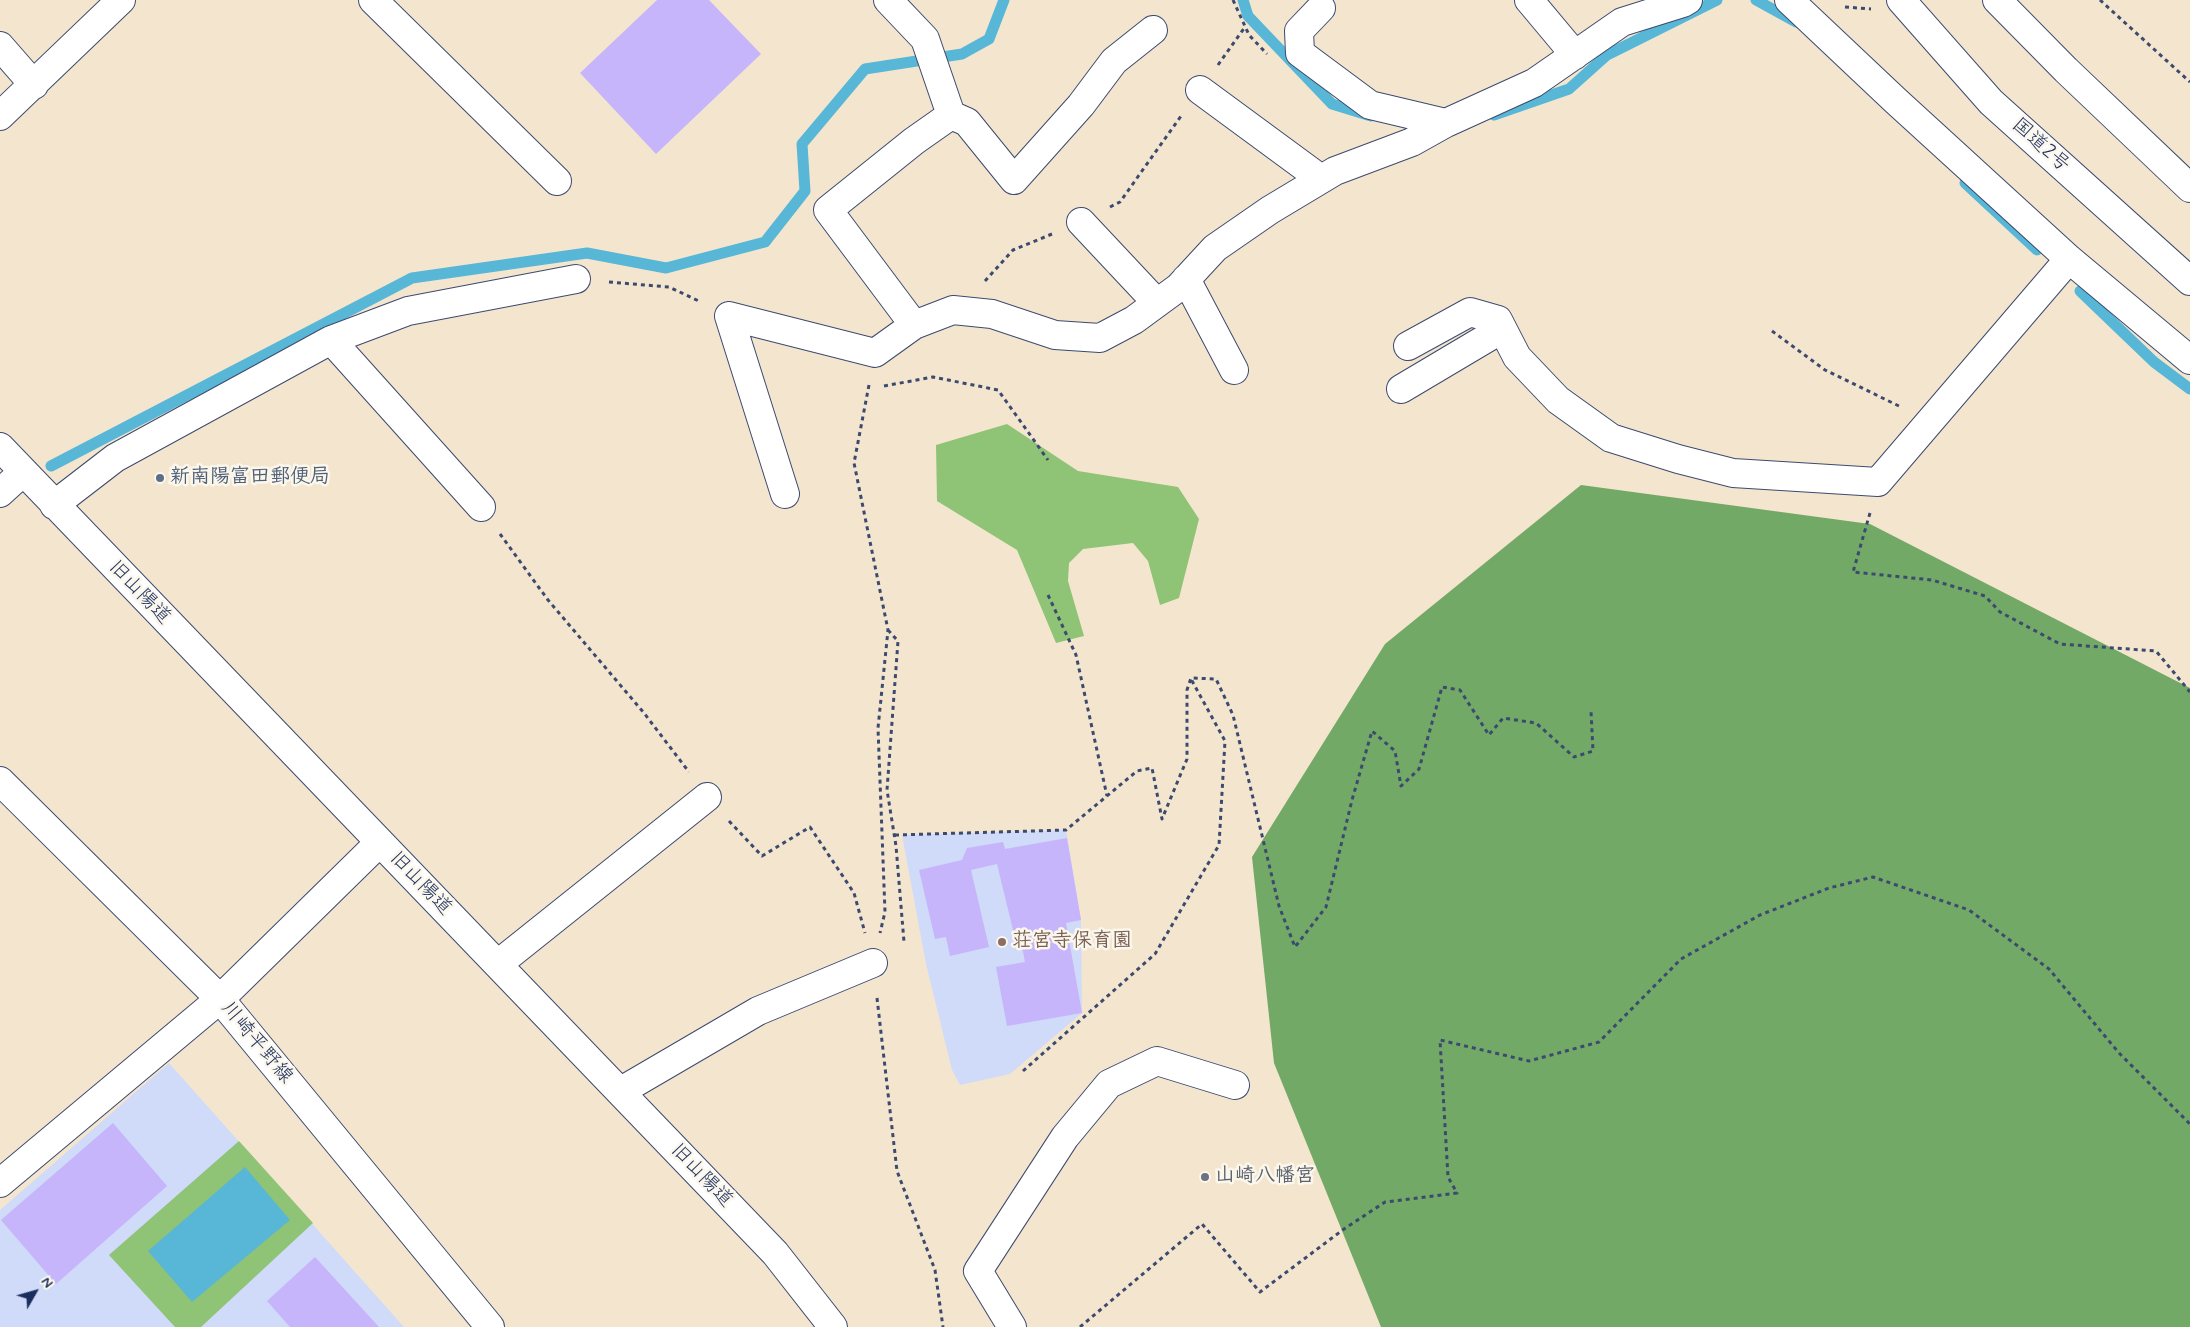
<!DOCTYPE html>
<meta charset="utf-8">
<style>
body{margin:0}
#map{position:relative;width:2190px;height:1327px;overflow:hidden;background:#f4e6ce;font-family:Mynerve,sans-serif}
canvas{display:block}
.north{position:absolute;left:10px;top:1267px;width:50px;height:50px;-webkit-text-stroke:4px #fbf7ec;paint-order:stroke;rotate:52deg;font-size:14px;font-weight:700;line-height:20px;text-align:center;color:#1b2f5e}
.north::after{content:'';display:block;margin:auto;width:18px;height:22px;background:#1b2f5e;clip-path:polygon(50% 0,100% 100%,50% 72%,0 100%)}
</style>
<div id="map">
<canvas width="2190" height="1327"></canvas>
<div class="north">N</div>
</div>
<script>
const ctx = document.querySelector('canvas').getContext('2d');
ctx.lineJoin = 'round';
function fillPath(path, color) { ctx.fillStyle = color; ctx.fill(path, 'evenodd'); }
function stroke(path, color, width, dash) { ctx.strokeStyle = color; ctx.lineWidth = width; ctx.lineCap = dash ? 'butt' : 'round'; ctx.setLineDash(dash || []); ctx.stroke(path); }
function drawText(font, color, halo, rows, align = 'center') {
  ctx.font = font + ' Mynerve,"Klee One",sans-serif'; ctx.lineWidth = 5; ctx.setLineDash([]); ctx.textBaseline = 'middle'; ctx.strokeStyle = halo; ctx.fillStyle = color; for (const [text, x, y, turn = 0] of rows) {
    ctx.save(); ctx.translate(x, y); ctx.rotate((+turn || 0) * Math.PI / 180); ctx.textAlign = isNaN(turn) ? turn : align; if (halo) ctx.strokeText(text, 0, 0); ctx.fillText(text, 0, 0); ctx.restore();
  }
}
const built = new Path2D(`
 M1066,830L1081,920L1082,1013L1010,1074L960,1085L952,1070L926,964L902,835Z
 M169,1063L404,1327H0V1210Z`);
const green = new Path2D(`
 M1007,424L1078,471L1178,487L1199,519L1179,598L1160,605L1148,561L1133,543L1083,549L1069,563L1068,581L1084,636L1056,643L1017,550L937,501L936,445Z
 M239,1141L313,1223L201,1327H175L109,1255Z`);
const forest = new Path2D(`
 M1581,485L1870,524L2190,688V1327H1381L1274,1063L1252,857L1385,644Z`);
const water = new Path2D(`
 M245,1167L290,1220L192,1302L148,1251Z`);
const stream = new Path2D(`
 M1243,0L1248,16L1332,104L1371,116
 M1756,0L1796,22
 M1494,115L1569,89L1607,55L1717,0
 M1965,183L2037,250
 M2080,291L2154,362L2190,389
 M51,466L412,278L587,253L666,268L765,242L805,191L802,144L865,69L962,54L989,39L1004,0`);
const building = new Path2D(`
 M657,0H709L761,54L656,154L580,73Z
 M1067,838L1081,920L1066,923L1082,1013L1007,1026L996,967L1025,962L1021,941L1015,938L997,864L971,870L989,947L950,956L946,937L935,939L919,870L962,860L967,848L1003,842L1005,849Z
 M113,1123L167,1186L56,1284L1,1220Z
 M315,1257L379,1327H290L267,1301Z`);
const path = new Path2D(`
 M1233,0L1249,35L1267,54
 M2100,0L2190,82
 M1845,7L1871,9
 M1218,65L1245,27
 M1110,207L1120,202L1181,116
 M985,281L1013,250L1052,234
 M609,282L669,287L701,302
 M1772,331L1825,370L1901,407
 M869,385L854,463L888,630L878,728L885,912L880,933
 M884,386L933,377L998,390L1048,460
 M1870,513L1853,572L1932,580L1985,596L2000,612L2060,644L2156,651L2190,692
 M500,534L548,600L644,713L689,772
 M1048,595L1076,655L1107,796
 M888,630L898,641L887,790L896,846L904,942
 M729,821L762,856L810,827L854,893L865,933
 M895,835L1066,830L1137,771L1152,768L1162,819L1187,759V690L1191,678L1216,679L1233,715L1279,906L1295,947L1326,907L1352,800L1372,731L1395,751L1401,786L1419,769L1442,687L1460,690L1489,735L1503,718L1536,723L1574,757L1593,751L1591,711
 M877,998L897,1171L935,1270L943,1327
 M1023,1071L1155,954L1219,845L1225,741L1191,679
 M1080,1327L1202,1224L1260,1292L1344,1229L1385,1202L1457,1193L1448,1177L1440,1040L1529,1061L1599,1042L1681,959L1760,915L1829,888L1873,877L1969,910L2049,969L2119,1053L2190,1124`);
const minor = new Path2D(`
 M373,0L557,181
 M888,0L925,39L951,115L914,141L828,210L914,325
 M1529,0L1575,55
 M1789,0L1896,101L2069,259L2190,360
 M1321,8L1299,31L1300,53L1370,105L1446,123
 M0,46L34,85
 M1200,90L1321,179
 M951,115L967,122L1014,180L1081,105L1114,61L1153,30
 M0,116L121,0
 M1081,222L1157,303
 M1186,279L1234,370
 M729,316L875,353L914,325L953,310L992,314L1055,335L1100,338L1134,320L1179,287L1215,248L1270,210L1335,171L1412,142L1446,123L1534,83L1622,22L1683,3L1688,0
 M729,316L785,494
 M331,340L481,507
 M1408,346L1470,312L1498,320L1517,357L1558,400L1611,438L1678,459L1733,473L1878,482L2069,259
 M1401,389L1502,329
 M0,447L775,1253L833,1327
 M0,493L23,472
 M54,505L115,458L331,340L408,311L576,279
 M0,781L220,999L490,1327
 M498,964L707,797
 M621,1091L758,1011L873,963
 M0,1183L220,999L380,842
 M1012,1327L978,1271L1065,1137L1109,1084L1157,1061L1235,1085`);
const highway = new Path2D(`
 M1901,0L1991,102L2190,281
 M1997,0L2066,70L2190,188`);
const markers = [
 [160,478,5,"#5c6f8a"],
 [1002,942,5,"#8d6e63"],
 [1205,1177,5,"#6b7280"]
];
const streetNames = [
 ["国道2号",2040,146,42],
 ["旧山陽道",139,593,46],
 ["旧山陽道",420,884,46],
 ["川崎平野線",256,1043,50],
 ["旧山陽道",701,1176,46]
];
const serviceNames = [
 ["新南陽富田郵便局",170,478]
];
const educationNames = [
 ["荘宮寺保育園",1012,942]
];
const worshipNames = [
 ["山崎八幡宮",1215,1177]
];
fillPath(built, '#d0daf9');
fillPath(green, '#8fc375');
fillPath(forest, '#73a966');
fillPath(water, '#58b7d7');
stroke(stream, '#58b7d7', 11);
fillPath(building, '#c6b5fa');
stroke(minor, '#3c4a6f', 30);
stroke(highway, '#3c4a6f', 30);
stroke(path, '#3c4a6f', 3, [4, 4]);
stroke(minor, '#fff', 28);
stroke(highway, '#fff', 28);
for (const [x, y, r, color] of markers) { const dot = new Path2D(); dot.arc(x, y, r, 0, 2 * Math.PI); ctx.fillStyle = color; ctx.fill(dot); stroke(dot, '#fbf7ec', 2); }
drawText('20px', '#1b2f5e', '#fbf7ec', streetNames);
drawText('bold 20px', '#4e5e75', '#fbf7ec', serviceNames, 'left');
drawText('bold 20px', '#785e54', '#fbf7ec', educationNames, 'left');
drawText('bold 20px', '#5b616d', '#fbf7ec', worshipNames, 'left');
</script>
